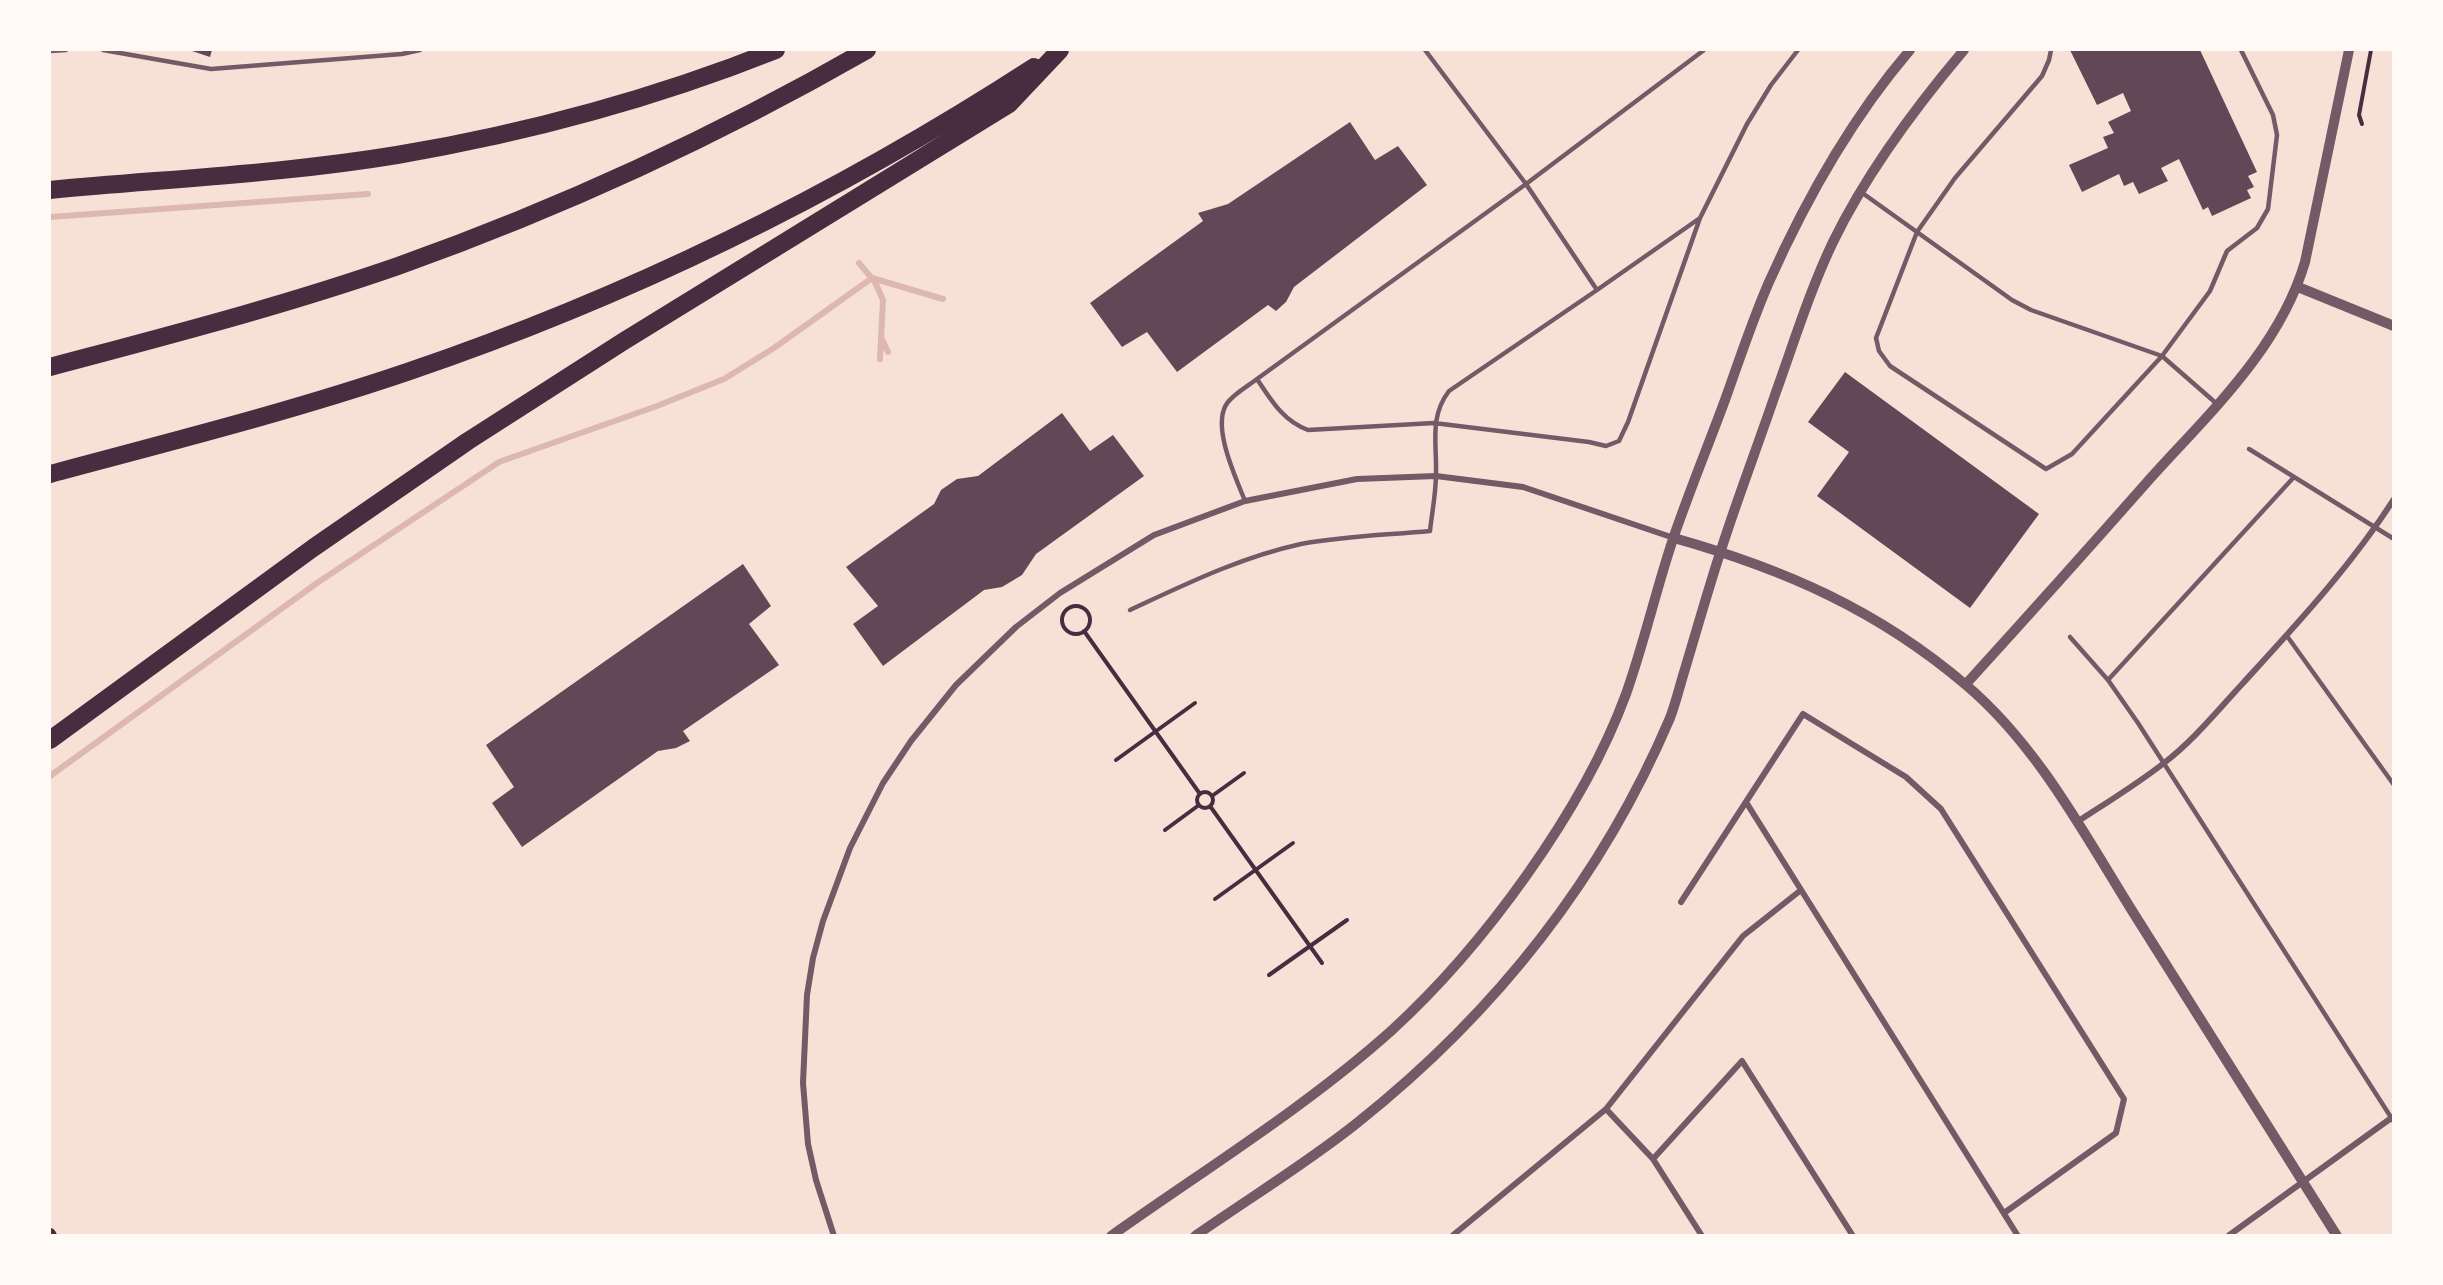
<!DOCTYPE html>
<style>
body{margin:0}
#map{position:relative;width:2443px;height:1285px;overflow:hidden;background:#f7e1d7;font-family:"IBM Plex Sans",sans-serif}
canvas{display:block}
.frame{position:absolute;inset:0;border:51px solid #fffaf5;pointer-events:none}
</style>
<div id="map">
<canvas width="2443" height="1285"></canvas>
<div class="frame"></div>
</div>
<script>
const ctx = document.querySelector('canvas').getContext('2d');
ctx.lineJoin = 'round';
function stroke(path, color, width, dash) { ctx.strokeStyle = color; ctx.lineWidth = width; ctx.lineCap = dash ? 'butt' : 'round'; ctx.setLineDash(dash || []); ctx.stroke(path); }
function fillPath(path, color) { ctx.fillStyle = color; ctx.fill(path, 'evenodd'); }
const stream = new Path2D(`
 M50,217L368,194
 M859,263L875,282L883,300L880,359
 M882,339L888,352
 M50,776L317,583L499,462L657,406L724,379L774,348L872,278L943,299`);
const building = new Path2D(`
 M189,50H212L210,57Z
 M2070,50H2200L2257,172L2248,176L2254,187L2247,190L2251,198L2212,216L2208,207L2203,210L2179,159L2161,168L2168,181L2139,194L2133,182L2124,186L2119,174L2082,192L2069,165L2108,148L2103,137L2114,133L2108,122L2131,111L2123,93L2097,105Z
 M1350,122L1375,160L1398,146L1427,185L1294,287L1286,302L1276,311L1268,305L1177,372L1147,332L1122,347L1090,303L1203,221L1198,213L1228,204Z
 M1845,372L2039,514L1970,608L1817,496L1849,452L1808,422Z
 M1062,413L1090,451L1113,435L1144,476L1036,554L1022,575L1002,587L984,590L883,666L853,624L878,606L846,567L934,504L941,490L957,479L978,476Z
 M743,564L771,606L749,624L779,665L683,731L690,741L676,748L658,751L522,847L492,803L514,787L486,745Z`);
const path = new Path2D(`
 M2362,124L2359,115L2371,50
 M1062 620a14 14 0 1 1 28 0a14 14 0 1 1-28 0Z
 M1084,631L1200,794
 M1116,760L1195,703
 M1197 800a8 8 0 1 1 16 0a8 8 0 1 1-16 0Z
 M1212,796L1244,773
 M1210,806L1322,963
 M1165,830L1199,805
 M1215,899L1293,843
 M1269,975L1347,920`);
const service = new Path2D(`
 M103,50L211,69L402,54L420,50
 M1425,50L1526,184L1257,379C1271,400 1283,421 1308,430L1434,423L1589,442L1606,446L1619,441L1628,422L1700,218L1747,124L1771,85L1798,50
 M2051,50L2049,60L2042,76L1955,178L1917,232L1876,338L1879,351L1890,366L2046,469L2072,454L2162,356L2210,291L2227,251L2257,228L2268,209L2277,135L2273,115L2241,50
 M50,51L66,50
 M1861,192L2012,300L2031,310L2162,356L2217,404
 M1700,218L1597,290L1526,184L1704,50
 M2249,449L2394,539
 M1245,501C1236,478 1210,424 1228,402C1235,393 1248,386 1257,379
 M1130,610C1186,584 1241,557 1301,544C1344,536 1387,535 1430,531C1432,512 1436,493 1436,474C1437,444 1429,417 1449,391L1597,290
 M2287,636L2394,785
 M2070,637L2108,680L2138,723L2394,1122
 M2108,680L2294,477`);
const minor = new Path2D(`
 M1746,802L2018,1236
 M2077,822C2106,803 2136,785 2164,763C2194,740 2218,710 2244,682C2297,624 2351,566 2394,499
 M1681,902L1803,714L1906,777L1941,809L2124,1099L2116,1133L2004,1213
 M1606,1109L1653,1159L1702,1236
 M1653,1159L1742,1061L1853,1236
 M834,1236L816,1180L808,1144L803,1083L807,995L813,958L823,921L850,848L883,783L911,741L956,685L1016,627L1060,593L1154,535L1245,501L1357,479L1436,476L1523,487L1674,538
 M1452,1236L1606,1109L1743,936L1801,890
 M2228,1236L2394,1116`);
const tertiary = new Path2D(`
 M2298,287L2394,326
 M1674,538C1784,569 1878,610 1966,685C2037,745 2083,832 2131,909C2200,1018 2268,1127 2337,1236
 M1966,684C2027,617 2088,549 2148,481C2208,414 2279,350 2305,262L2349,50
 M1111,1236C1204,1170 1306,1107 1391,1031C1483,947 1583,811 1626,694C1644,643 1656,590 1673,539C1689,492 1708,446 1725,400C1739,361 1752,321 1769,282C1806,199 1851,119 1910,50
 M1195,1236C1248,1199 1307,1163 1357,1123C1494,1014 1601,880 1670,718C1676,702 1680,685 1685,669C1697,629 1708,590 1721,550C1738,497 1758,445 1776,392C1794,342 1810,290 1833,242C1867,172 1914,109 1964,50`);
const secondary = new Path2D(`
 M50,1234L51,1236`);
const motorway = new Path2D(`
 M50,190C165,179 282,174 397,155C527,133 653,99 776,50
 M50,367C166,336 283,306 398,266C561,208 717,136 867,50
 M50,474C169,442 289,412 407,372C628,297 838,194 1034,67
 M50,740L313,548L468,441L624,341L1009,104L1060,50`);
stroke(stream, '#dcb8b0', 6);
fillPath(building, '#644757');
stroke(path, '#4a2c40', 4);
stroke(service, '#755966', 4.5);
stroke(minor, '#755966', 6);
stroke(tertiary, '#755966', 10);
stroke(secondary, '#4a2c40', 12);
stroke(motorway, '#4a2c40', 18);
</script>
